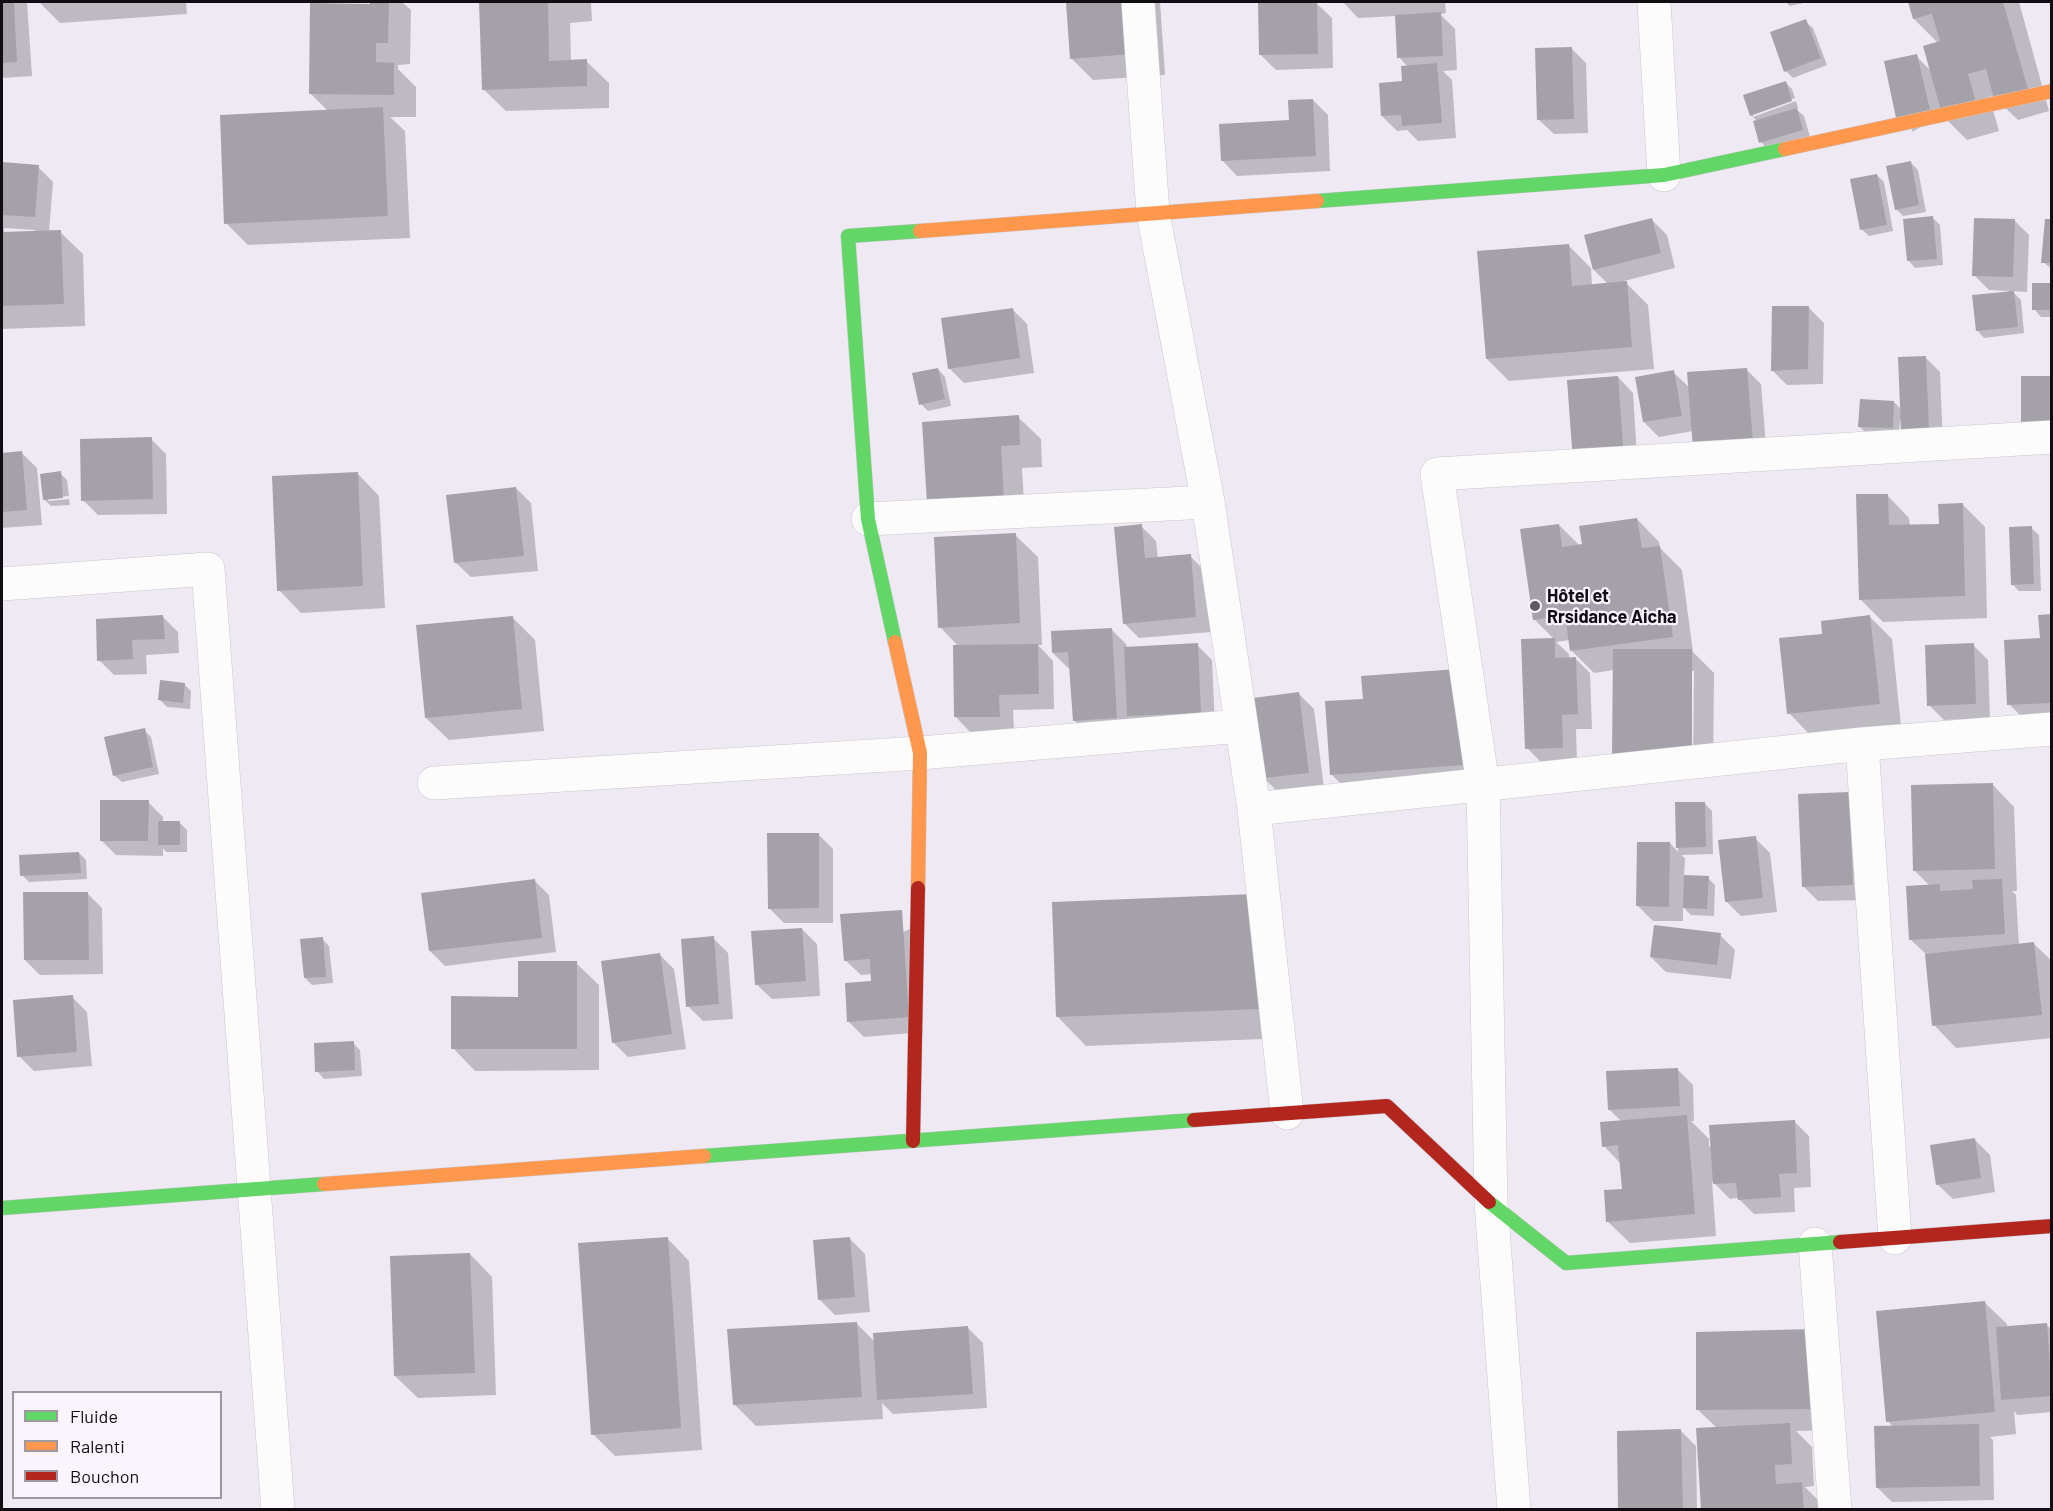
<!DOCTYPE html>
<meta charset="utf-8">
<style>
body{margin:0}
#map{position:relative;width:2053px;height:1511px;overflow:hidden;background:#eee9f3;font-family:Barlow,sans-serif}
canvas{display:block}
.frame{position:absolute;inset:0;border:3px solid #110d13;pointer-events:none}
.legend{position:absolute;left:12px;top:1391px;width:210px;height:108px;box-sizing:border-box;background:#faf4ff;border:2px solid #9d98a1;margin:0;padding:8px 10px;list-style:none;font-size:18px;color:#110d13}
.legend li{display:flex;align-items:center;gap:12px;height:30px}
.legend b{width:30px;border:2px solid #9d98a1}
</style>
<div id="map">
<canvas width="2053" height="1511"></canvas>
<div class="frame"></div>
<ul class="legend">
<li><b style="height:8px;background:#63d668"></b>Fluide</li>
<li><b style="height:8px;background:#ff974d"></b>Ralenti</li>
<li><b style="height:8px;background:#b3261e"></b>Bouchon</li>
</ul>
</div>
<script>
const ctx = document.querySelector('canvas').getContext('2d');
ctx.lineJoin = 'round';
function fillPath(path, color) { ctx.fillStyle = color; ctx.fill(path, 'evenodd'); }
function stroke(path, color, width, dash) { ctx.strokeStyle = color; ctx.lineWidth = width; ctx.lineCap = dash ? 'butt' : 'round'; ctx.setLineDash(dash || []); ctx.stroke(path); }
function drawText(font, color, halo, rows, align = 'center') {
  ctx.font = font + ' Barlow,sans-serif'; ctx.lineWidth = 4.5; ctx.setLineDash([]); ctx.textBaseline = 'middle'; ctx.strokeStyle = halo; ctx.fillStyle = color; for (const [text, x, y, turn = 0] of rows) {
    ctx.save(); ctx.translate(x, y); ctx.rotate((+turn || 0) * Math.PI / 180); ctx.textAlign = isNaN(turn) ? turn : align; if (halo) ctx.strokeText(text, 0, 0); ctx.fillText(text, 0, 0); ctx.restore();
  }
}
const shadow = new Path2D(`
 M2,2H27L32,76L2,78Z
 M39,2H186L187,14L60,23Z
 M372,2H402L411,10L410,64L398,65V69L416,87V117H390L405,131L410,238L248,245L226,223L329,112L310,93L372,5Z
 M481,2H591L592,21L570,23L571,61H586L609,83V108L506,111L483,89Z
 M1067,2H1160L1165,75L1093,80L1071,58Z
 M1343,2H1445L1446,13L1440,14L1455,29L1457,70L1443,71L1452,80L1456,138L1418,141L1407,130L1397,131L1382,116L1404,83L1408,67L1399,57L1397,16L1358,18Z
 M1785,2H1808L1790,6Z
 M1909,2H2019L2049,111L2018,120L1995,98L1989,96L1999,131L1967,140L1942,115L1912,132L1916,56L1931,71L1938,43L1914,19Z
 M1316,3L1332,18L1333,68L1276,70L1261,55Z
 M1805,21L1813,28L1827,65L1793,78L1786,71Z
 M1571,48L1586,63L1588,133L1554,134L1538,119Z
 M1785,82L1792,89L1795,98L1753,113V117L1796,101L1798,108L1796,109L1804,116L1810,137L1768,149L1761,142L1755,122L1757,121L1751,115L1745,96Z
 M1313,100L1328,115L1330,171L1237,176L1222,160L1291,121Z
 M1911,163L1918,170L1926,212L1903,216L1896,209Z
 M2,164L38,167L53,182L49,232H60L83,254L85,326L2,329ZM4,228L35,230V233L4,234Z
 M1877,175L1884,182L1893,231L1869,236L1861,229Z
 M1933,218L1940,225L1943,265L1915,268L1908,260Z
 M1652,220L1667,235L1675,268L1624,281L1648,305L1654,369L1509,381L1487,359L1568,245L1591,268L1592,285L1608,284L1594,270Z
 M2014,220L2029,235L2027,292L2012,291L2021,300L2024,333L1984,338L1977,330L2009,291L1989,290L1974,275Z
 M2052,221V269L2043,262Z
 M2052,285V317H2041L2034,309Z
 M1809,308L1824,323L1823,384L1787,385L1772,370Z
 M1012,309L1027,324L1034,373L964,383L949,368Z
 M1925,357L1940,372L1943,445L1902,420H1900L1899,435L1866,433L1859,426L1894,402L1902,410Z
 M938,369L945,377L951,406L928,411L921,404Z
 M1746,369L1761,384L1767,457L1693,431L1659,437L1644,422L1673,372L1690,388Z
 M1618,377L1633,393L1638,472L1589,476Z
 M1018,417L1041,439L1042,467L1022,468L1025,521L951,526Z
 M151,439L166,454L167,514L98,515L83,500Z
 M22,453L37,468L42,525L2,528V455Z
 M60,473L67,480L69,496L48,498V501L69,499L70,505L51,506L44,499Z
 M357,473L379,496L385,608L301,613L279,590Z
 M516,488L531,503L538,571L471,577L455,562Z
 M1887,495L1909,518L1910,526L1940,525L1963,505L1985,527L1987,618L1883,622L1860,599Z
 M1637,519L1659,542L1660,548L1682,570L1693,652L1714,673L1713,776H1636L1613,753L1614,670L1594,673L1572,651L1570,640L1556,642L1569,654V659L1575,658L1590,673L1592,729H1576L1577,762L1542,763L1527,748L1523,641L1554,639L1534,619L1522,530L1559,525L1580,546H1583L1580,527ZM1691,671H1694L1693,762H1690Z
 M1141,526L1156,541L1158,559L1190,556L1205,571L1211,632L1139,638L1124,623Z
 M2031,528L2039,535L2041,591H2019L2012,584Z
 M1015,535L1038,557L1042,645H1038L1053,661L1054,709L1013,710L1014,731L970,732L955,716L959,647L940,627Z
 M2052,616V718L2024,719L2009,704Z
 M163,617L178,632L179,653L146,655L147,674L114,675L99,660Z
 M512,617L535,640L544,731L449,740L426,718Z
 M1870,617L1892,639L1901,726L1811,736L1789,713Z
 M1111,629L1126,644L1127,648L1197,645L1212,660L1215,727L1143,730L1130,717L1131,733L1089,735L1074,720L1071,668H1068L1053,653Z
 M1973,645L1988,660L1990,718L1944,720L1929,705Z
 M1457,670L1486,787L1354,797L1331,774Z
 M184,684L191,691L190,709L167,707L160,700Z
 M1299,694L1314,709L1324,788L1279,793L1264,778Z
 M144,730L151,737L159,774L122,782L114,775Z
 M1992,784L2014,807L2017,891H2012L2016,895L2019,945L2034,944L2052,961V1038L1956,1048L1934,1025L1927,955L1911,940L1930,886L1914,870Z
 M1848,793L1867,900L1818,901L1803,886Z
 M148,802L163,817V823H180L187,830V852H166L163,848V856L116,855L101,840Z
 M1704,803L1712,811L1713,854L1681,855L1685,858L1684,877L1708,878L1715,885L1714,916L1691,915L1683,907V921H1653L1638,906L1670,843L1678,852L1677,804Z
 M818,834L833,849V923H784L769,908Z
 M1755,838L1770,853L1777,912L1741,916L1726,901Z
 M79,853L86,860L87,879L29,882L22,875Z
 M534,880L549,895L556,952L445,966L430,951Z
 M87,893L102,908L103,974L40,975L25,960Z
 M1255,896L1284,925L1288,1038L1086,1046L1057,1016Z
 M916,926L923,1032L864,1037L849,1022L872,983V974L861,975L845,960Z
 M802,929L817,944L820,996L772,999L756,984Z
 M1720,935L1735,950L1731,979L1666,972L1651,957Z
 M713,938L728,953L733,1019L703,1021L688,1006Z
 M322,939L329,946L333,983L312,985L305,978Z
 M659,954L674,969L686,1049L628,1057L613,1042Z
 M576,963L599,985V1070L475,1071L453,1048Z
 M72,997L87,1012L92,1066L34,1071L19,1056Z
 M353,1043L360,1050L362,1076L324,1079L317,1071Z
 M1678,1070L1693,1085L1694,1121H1691L1709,1139V1147L1794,1121L1809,1136L1811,1187L1794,1188L1795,1212L1754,1214L1738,1198L1730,1199L1712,1181L1716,1236L1630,1243L1607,1221L1623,1190L1621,1164L1604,1146L1622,1122L1609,1109Z
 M1975,1140L1990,1155L1995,1192L1953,1199L1937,1184Z
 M667,1238L689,1261L702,1450L615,1456L593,1434Z
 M850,1239L865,1254L870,1312L835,1315L820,1300Z
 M470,1254L492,1277L496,1395L418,1398L395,1376Z
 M1984,1302L2007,1324V1327L2047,1325L2052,1330V1412L2017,1415L2014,1411L2016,1434L1990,1437L1993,1440L1994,1500L1892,1502L1877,1487L1893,1427L1888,1421Z
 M856,1323L875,1342L968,1328L983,1343L987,1408L893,1414L882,1403L883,1419L756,1426L734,1404Z
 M1813,1331L1836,1430L1796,1431L1812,1447L1814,1486L1805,1487L1824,1506V1510H1702L1717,1428L1698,1410Z
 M1681,1431L1696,1446L1697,1510H1620Z`);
const building = new Path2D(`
 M2,2H14L17,62L2,63Z
 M370,2H389L388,43H376V62L394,63V95L309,94L310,3L370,4Z
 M479,2H548L549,61L587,59V86L482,90Z
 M1066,2H1140L1143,53L1070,59Z
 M1317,2L1318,54L1259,55L1258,3Z
 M1908,2H2003L2028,89L1994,99L1986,69L1968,74L1978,109L1943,118L1923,46L1940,41L1932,14L1913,19Z
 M1441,12L1443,56L1397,58L1395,15Z
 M1806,19L1821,58L1784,72L1770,32Z
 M1572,47L1574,119L1537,120L1535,48Z
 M1917,54L1930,110L1896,118L1884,61Z
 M1437,63L1442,123L1402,126L1401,115L1381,116L1379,83L1402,81L1401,66Z
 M1786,81L1792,101L1750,116L1743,95Z
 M1313,99L1316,156L1221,161L1219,124L1289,120L1288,100Z
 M383,107L388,216L224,224L220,115Z
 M1797,108L1803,130L1759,143L1753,121Z
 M1911,161L1919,205L1895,210L1886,166Z
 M2,162L39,165L35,217L2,215Z
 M1877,174L1887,225L1860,230L1850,179Z
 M1933,216L1937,259L1907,261L1903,219Z
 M1652,218L1661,253L1593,270L1584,235Z
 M1974,218L2015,219L2013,277L1972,276Z
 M2045,219H2052V263H2041Z
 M61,230L64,304L2,306V232Z
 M1569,244L1572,286L1627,281L1632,347L1486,359L1477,251Z
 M2032,283H2052V310H2032Z
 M2014,291L2018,327L1976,331L1972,295Z
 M1772,306H1809L1808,369L1771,371Z
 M1013,308L1020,358L948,369L941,318Z
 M1926,356L1929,430L1901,432L1898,357Z
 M938,368L945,399L919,405L912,373Z
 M1747,368L1753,442L1693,448L1687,372Z
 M1674,370L1682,416L1643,422L1635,377Z
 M1618,376L1624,458L1573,461L1567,380Z
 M2021,376H2052V427H2021Z
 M1860,399L1894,401L1893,428L1858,427Z
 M1019,415L1020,445L1001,446L1004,499L927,504L922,422Z
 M152,437L153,499L81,501L80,439Z
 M22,451L27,510L2,512V453Z
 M61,471L63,498L43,500L40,474Z
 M358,472L363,586L277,591L272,476Z
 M516,487L524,556L454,563L446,495Z
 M1856,494H1888L1889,525L1939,524L1938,504L1963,503L1965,596L1859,600Z
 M1637,518L1642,548L1660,546L1673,637L1570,651L1565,615L1533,620L1520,529L1559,524L1562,547L1582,544L1579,526Z
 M1142,524L1145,558L1191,554L1196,617L1123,624L1114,527Z
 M2032,526L2034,584L2011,585L2009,527Z
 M1016,533L1020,623L938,628L934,537Z
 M2052,614V703L2007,705L2004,640L2040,638L2038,615Z
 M163,615L165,639L132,640L133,659L97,661L96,619Z
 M1870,615L1880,704L1787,714L1779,638L1822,634L1821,621Z
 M513,616L522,709L425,718L416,625Z
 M1112,628L1117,718L1073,721L1068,652L1052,653L1051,631Z
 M1555,638V658L1576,657L1578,714L1562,715L1563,748L1525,749L1521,639Z
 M1198,643L1201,713L1127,716L1124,647Z
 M1974,643L1976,704L1927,706L1925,645Z
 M1038,644L1039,694L999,695L1000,717H954L953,645Z
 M1613,649H1692V754H1612Z
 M1458,669L1464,765L1330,775L1325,701L1363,699L1361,676Z
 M160,680L185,683L183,703L158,700Z
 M1299,692L1309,773L1263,778L1253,698Z
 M145,728L153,767L113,776L104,737Z
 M1993,783L1995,869L1913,871L1911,785Z
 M1849,792L1853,885L1802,887L1798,794Z
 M100,800H149L148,841H100Z
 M1675,802H1705L1706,847L1676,848Z
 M158,821H180V845H158Z
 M767,833H819V908L768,909Z
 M1756,836L1763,898L1725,902L1718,840Z
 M1637,842H1670L1669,907L1636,906Z
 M79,852L81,873L20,876L19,855Z
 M1684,875L1709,876L1707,909L1683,908Z
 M535,879L542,938L429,951L421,893Z
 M2002,879L2005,934L1909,940L1906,886L1940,884V891L1973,889L1972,880Z
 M23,892H88L89,960H24Z
 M1255,894L1259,1009L1056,1017L1052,902Z
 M902,910L909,1017L847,1022L845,983L871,981L870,959L844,961L840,914Z
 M1654,925L1721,933L1717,965L1650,957Z
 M802,928L806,981L755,985L751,931Z
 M714,936L719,1004L686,1007L681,939Z
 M323,937L326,977L304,978L300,939Z
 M2034,942L2042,1015L1932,1026L1925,954Z
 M660,953L672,1034L612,1043L601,961Z
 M518,961H577V1049H451V996L518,997Z
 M73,995L77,1052L17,1057L13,1000Z
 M354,1041L355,1070L315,1072L314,1043Z
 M1678,1068L1680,1106L1608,1110L1606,1071Z
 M1687,1115L1695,1214L1606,1222L1604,1190L1622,1189L1618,1145L1602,1147L1600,1122Z
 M1795,1120L1797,1173L1779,1174L1781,1197L1738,1200L1736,1183L1713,1184L1709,1125Z
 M1975,1138L1981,1178L1936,1185L1930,1145Z
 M668,1237L681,1428L591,1435L578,1243Z
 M850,1237L855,1297L818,1300L813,1240Z
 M470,1253L475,1373L394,1376L390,1256Z
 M1985,1301L1995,1412L1886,1422L1876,1311Z
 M857,1322L862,1397L733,1405L727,1329Z
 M2047,1323L2052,1396L2001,1400L1996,1327Z
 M968,1326L973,1394L877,1400L873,1333Z
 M1814,1329L1815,1409L1696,1410V1332Z
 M1790,1423L1792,1464L1775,1465L1776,1484L1802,1482L1804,1510H1701L1696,1428Z
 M1979,1424L1980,1486L1876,1488L1874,1426Z
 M1681,1429L1683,1510H1618L1617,1431Z`);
const street = new Path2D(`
 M1138,2L1153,213L1208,502L1254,809L1287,1113
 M1654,2L1664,175
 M868,519L1208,502
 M2,584L208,569L278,1510
 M1862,744L1895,1238
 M434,783L920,753L1241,726
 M1254,809L1862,744L2052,729
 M1815,1244L1835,1510
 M1514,1510L1491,1203L1483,785L1437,474L2052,437`);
const fast = new Path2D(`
 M1317,201L1664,175L1785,149
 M895,642L868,519L848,236L920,231
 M704,1156L1194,1120
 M1489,1202L1566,1263L1840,1242
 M2,1208L324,1184`);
const slow = new Path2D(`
 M1785,149L2052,91
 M920,231L1317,201
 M895,642L920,753L918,888
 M324,1184L704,1156`);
const jam = new Path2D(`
 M1194,1120L1387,1106L1489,1202
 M913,1141L918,888
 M1840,1242L2052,1226`);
const markers = [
 [1535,606,6,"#5e5a61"]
];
const poiNames = [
 ["Hôtel et",1547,596],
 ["Rrsidance Aicha",1547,617]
];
fillPath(shadow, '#0003');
fillPath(building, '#a5a1a8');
stroke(street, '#cac6ce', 34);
stroke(fast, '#cac6ce', 15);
stroke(slow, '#cac6ce', 15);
stroke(jam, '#cac6ce', 15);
stroke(street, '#fcfcfd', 33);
stroke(fast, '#63d668', 14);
stroke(slow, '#ff974d', 14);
stroke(jam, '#b3261e', 14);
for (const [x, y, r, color] of markers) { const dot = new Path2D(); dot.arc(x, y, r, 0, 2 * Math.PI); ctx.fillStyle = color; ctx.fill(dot); stroke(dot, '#faf4ff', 2); }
drawText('bold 18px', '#110d13', '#faf4ff', poiNames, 'left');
</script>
